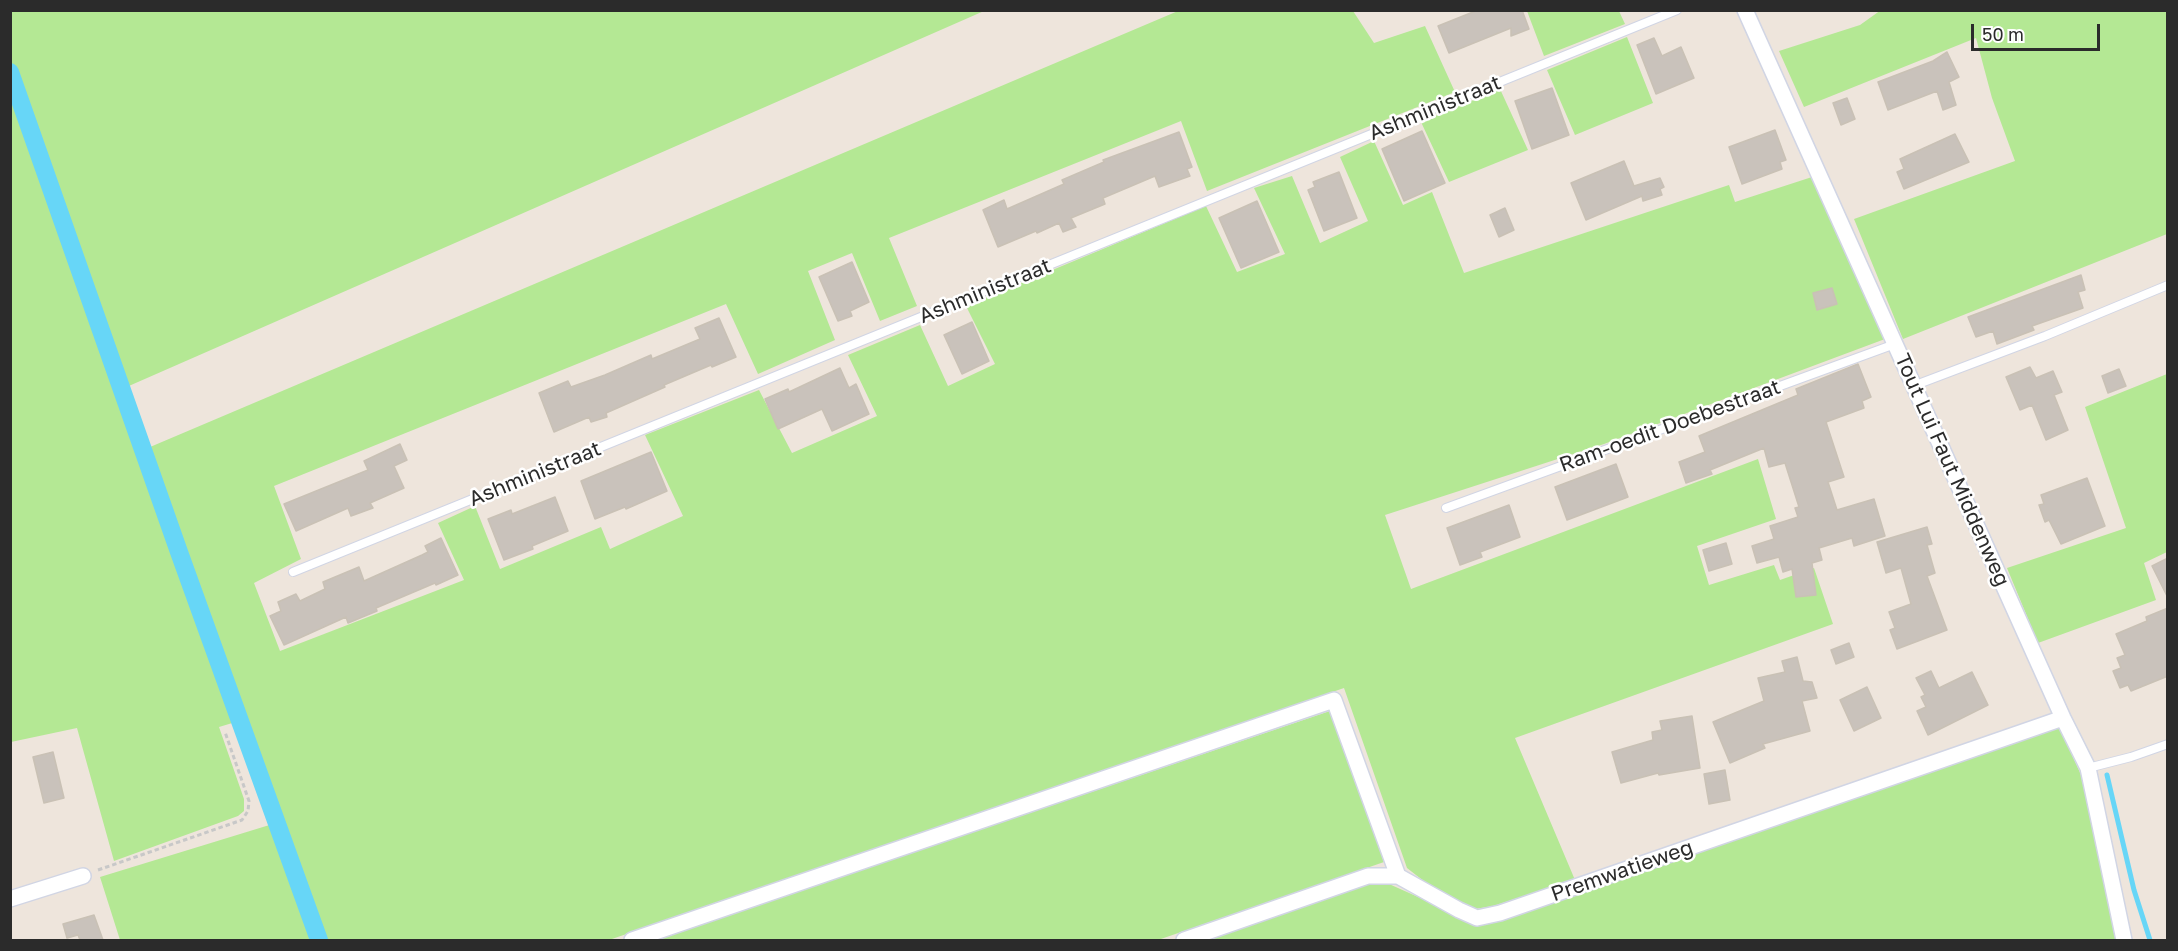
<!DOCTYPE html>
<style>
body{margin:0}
#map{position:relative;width:2178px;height:951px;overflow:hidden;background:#eee5dc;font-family:"Golos Text",sans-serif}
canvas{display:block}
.frame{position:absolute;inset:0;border:12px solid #2b2b2b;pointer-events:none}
.scale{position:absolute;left:1971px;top:24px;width:129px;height:27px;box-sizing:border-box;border:3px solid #2b2b2b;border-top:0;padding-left:8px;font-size:18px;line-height:21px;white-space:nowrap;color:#2b2b2b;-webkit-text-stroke:4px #fff;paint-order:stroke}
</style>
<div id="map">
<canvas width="2178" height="951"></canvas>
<div class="frame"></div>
<div class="scale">50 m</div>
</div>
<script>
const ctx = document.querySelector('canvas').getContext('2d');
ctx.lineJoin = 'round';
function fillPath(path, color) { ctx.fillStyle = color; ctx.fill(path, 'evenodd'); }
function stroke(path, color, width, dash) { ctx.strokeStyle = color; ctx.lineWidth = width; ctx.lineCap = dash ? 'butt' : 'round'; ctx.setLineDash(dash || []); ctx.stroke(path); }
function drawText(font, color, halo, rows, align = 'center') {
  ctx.font = font + ' "Golos Text",sans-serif'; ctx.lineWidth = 5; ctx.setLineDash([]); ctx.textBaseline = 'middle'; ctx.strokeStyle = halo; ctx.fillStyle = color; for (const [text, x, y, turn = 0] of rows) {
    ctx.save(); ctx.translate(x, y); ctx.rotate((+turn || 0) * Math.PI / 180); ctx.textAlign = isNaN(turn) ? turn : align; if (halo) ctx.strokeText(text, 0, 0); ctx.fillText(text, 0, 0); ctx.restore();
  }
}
const green = new Path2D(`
 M1881,10L2167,11V234L1903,339L1854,219L2015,161L1992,98L1976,38L1804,107L1779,51L1860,25Z
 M10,11H984L122,389L143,450L1178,11H1353L1374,43L1425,26L1455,92L1207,191L1181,121L889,238L917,306L880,321L852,253L808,271L835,340L758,374L726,304L274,486L301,559L254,583L280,651L464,580L438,523L475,506L500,569L601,527L610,549L683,516L645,435L759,390L792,453L877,416L848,355L920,325L948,386L995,364L966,306L1206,206L1237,272L1285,254L1254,188L1292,176L1320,243L1368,221L1340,157L1374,141L1403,205L1432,192L1464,273L1729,185L1735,202L1812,177L1885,339L1604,444L1385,515L1411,589L1758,459L1776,519L1697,546L1709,585L1774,565L1780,580L1814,568L1833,624L1515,738L1575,880L1493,906L1475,909L1434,889L1407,868L1344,688L609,940H120L100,877L276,823L239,721L219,727L244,799V811L238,816L114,861L77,728L11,742Z
 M1527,11H1619L1625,24L1544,56Z
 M1627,37L1653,103L1575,135L1547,70Z
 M1500,89L1528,150L1449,182L1421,122Z
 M2167,374V552L2144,563L2156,600L2038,643L2007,568L2126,528L2085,407Z
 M1330,711L1384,862L1158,940H655Z
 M2059,726L2082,777L2117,940H1204L1371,882L1389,884L1481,925Z`);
const stream = new Path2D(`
 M2107,775L2134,890L2150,940`);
const canal = new Path2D(`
 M10,72L179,552L319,940`);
const building = new Path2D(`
 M1478,10H1522L1529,29L1511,36V28L1449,53L1438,26Z
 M1654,38L1662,56L1681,47L1694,78L1656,94L1637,45Z
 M1947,52L1959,77L1949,82L1956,105L1943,110L1937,91L1888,110L1878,82L1933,61Z
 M1552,88L1569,135L1532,149L1515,101Z
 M1847,98L1855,119L1841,125L1833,103Z
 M1775,130L1786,160L1780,162L1782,169L1742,184L1729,147Z
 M1422,131L1445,183L1404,201L1382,149Z
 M1179,132L1192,167L1187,169L1190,176L1159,187L1155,176L1103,198L1105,204L1071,218L1076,227L1063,232L1059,223L1037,233L1036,231L998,247L983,210L1004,200L1007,209L1064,184L1062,180L1104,162L1103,160Z
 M1955,134L1969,162L1904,189L1897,172L1904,169L1900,159Z
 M1624,161L1634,186L1660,178L1664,187L1660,189L1662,195L1643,201L1642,196L1586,220L1571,183Z
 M1339,172L1357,218L1324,231L1308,190L1315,187L1313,182Z
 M1257,201L1279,252L1241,268L1219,218Z
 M1505,208L1514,230L1499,237L1490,215Z
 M852,262L869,302L850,311L852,316L838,321L819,277Z
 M2081,275L2085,290L2078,292L2083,308L2032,326L2034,330L1997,344L1993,331L1976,337L1968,317Z
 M1832,288L1837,304L1817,310L1813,293Z
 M719,318L736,357L712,367L711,365L664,385L665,387L606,413L607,417L591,422L589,417L554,432L539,393L568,381L571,387L605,375L651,355L652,359L700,339L695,328Z
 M972,322L989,361L962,374L944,335Z
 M1858,364L1871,397L1862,401L1864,408L1826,422L1844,477L1828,482L1837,510L1874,499L1885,536L1854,546L1852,538L1819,548L1822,560L1812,563L1816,595L1796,597L1792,569L1783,572L1779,557L1757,563L1752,546L1774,539L1770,526L1798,517L1795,508L1799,507L1785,463L1769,467L1764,448L1710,470L1712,474L1686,483L1679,462L1705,452L1699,436L1798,395L1796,389Z
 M2030,367L2036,378L2053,371L2062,392L2054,395L2068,430L2046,440L2032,405L2020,410L2006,377Z
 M840,368L849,388L856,384L869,414L832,431L822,409L778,429L765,399L788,389L789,392Z
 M2119,369L2126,386L2108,393L2102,376Z
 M400,444L407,460L394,466L404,488L370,503L373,508L351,516L348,508L296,531L284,504L368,470L364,461Z
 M651,452L667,491L626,509L625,507L595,519L581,481Z
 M1616,464L1628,497L1567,520L1555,487Z
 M2087,478L2105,526L2061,544L2049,520L2045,522L2039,505L2044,504L2041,495Z
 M555,497L568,531L532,546L533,549L504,560L488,519L511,510L512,514Z
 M1509,505L1520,537L1480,552L1482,557L1460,565L1447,528Z
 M1927,527L1932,544L1927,545L1935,573L1927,576L1947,630L1897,649L1890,630L1895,628L1889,612L1911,604L1901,568L1886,573L1877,542Z
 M441,538L458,575L436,585L435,583L376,608L377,611L348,623L346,617L284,645L270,616L281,611L278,602L296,594L300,601L325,589L323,582L359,567L364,581L422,555L428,552L425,546Z
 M1726,543L1732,564L1709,571L1703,550Z
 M2168,558V598L2152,566Z
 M2168,608V676L2131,691L2128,685L2120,688L2113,671L2121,668L2117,658L2125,655L2116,634L2147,621L2146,617Z
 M1849,643L1854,657L1836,664L1831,650Z
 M1797,657L1803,681L1812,682L1817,698L1802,701L1810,731L1763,744L1765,748L1730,763L1713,722L1764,701L1758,678L1785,672L1782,661Z
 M1931,671L1939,688L1972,672L1988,705L1928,735L1917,711L1926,707L1921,697L1925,695L1916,678Z
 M1867,687L1881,718L1854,731L1840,700Z
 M1692,716L1700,768L1659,775L1658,773L1621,783L1612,752L1653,740L1652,732L1662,730L1660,721Z
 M53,752L64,798L44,803L33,757Z
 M1725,770L1730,800L1709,804L1704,774Z
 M94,915L103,940H80L78,935L67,938L63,924Z`);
const path = new Path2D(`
 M98,870L242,820L248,811L249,801L225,732`);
const lane = new Path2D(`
 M1913,386L2045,336L2168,285
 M1446,508L1895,344
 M293,572L1677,10
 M2088,768L2131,757L2168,744`);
const street = new Path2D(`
 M1745,10L2063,718L2088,768L2124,940
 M10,899L83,876
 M632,940L1334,700L1398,876
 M1184,940L1368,876H1398L1459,910L1477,918L1500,913L2063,718`);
const streetNames = [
 ["Ashministraat",1435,108,-22],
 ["Ashministraat",985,291,-22],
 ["Ram-oedit Doebestraat",1670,426,-20],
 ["Tout Lui Faut Middenweg",1952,470,66],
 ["Ashministraat",535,474,-22],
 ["Premwatieweg",1622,871,-19]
];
fillPath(green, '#b4e894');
stroke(stream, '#67d6f7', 5);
stroke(canal, '#67d6f7', 18);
fillPath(building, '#c9c2bb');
stroke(building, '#c9c1b5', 1.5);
stroke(lane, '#d1d5e4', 10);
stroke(street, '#d1d5e4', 18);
stroke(path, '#c8c8c8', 3, [4.5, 3]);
stroke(lane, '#fff', 8);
stroke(street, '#fff', 15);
drawText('21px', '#2b2b2b', '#fff', streetNames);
</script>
